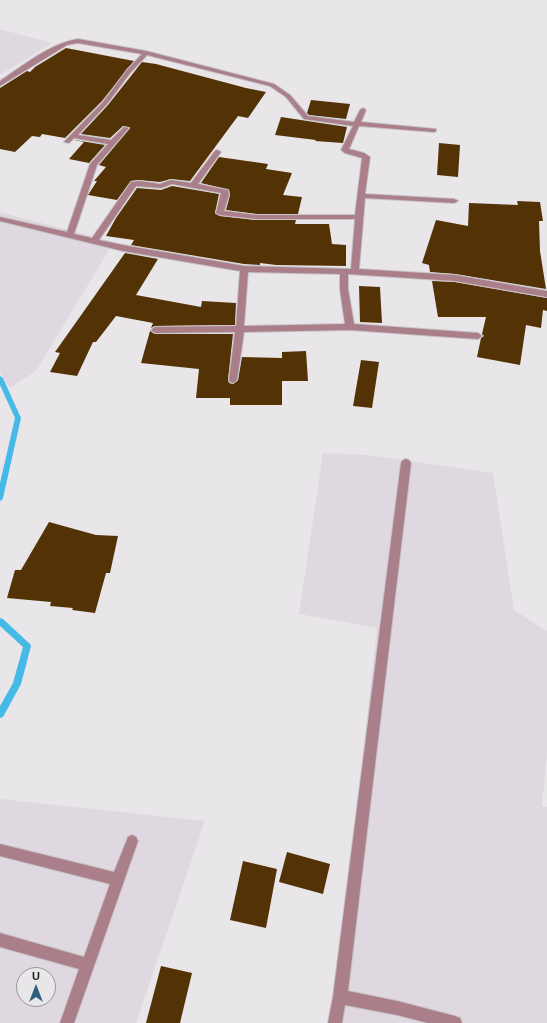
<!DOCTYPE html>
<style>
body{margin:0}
#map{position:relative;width:547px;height:1023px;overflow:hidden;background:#e9e6e9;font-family:Helvetica,sans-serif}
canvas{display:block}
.north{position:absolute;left:16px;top:967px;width:40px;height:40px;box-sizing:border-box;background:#e9e6e9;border:1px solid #989698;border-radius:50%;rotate:0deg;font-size:11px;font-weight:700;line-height:16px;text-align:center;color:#1f1e1f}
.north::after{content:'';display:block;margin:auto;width:14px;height:18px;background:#2d5f7d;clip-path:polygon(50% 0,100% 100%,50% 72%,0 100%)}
</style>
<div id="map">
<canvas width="547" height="1023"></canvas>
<div class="north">U</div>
</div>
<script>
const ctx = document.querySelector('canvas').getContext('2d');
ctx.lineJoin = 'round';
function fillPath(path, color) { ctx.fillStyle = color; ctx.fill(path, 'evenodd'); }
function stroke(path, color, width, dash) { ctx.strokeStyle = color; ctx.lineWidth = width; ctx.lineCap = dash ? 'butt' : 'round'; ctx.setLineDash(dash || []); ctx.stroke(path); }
const built = new Path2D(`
 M0,29L52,43L0,75Z
 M0,212L114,242L36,371L10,388L0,373Z
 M323,453L367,455L493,473L514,610L547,631V753L542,806L547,807V1023H328L354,837L377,628L299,614Z
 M0,799L205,821L136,1023H0ZM24,975H48V999H24Z`);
const stream = new Path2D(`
 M0,376L3,378L21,418L3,498L2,500L0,501V483L15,418L0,385Z
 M0,618L3,619L30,644L31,646L21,684L3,717L0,718V706L13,683L23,647L0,626Z`);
const building = new Path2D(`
 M66,48L134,61L102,101L65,138L42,134L40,137L32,136L15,152L0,149V88L27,71L30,72L35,67Z
 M142,62L156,64L246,88L266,92L248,118L238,116L190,181L171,179L160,182L139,180L131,181L117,200L88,195L97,181H94L106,167L99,165L130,128L123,126L110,138L81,134L108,105Z
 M311,100L350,104L346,119L309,115L307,113Z
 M281,117L347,127L343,143L315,141L316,140L275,135Z
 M74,140H75L105,145L89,163L69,159L84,142Z
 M439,143L460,145L458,177L437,175Z
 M219,157L268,164L266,169L292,173L283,195L302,197L298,214H256L226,210L230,195L229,190L201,183Z
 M172,186L219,194L215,213L220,216L256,220H296L295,224H329L332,244L346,245V266L276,265L260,263V265L244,264L131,245L134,240L106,236L116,218L137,188L161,190Z
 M517,201L540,202L543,221H539L540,251L546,289L455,274L430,272L429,265L422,263L436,220L468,226L469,203L518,205Z
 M125,253L158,259L136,295L201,307L202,301L236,303L235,325L155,326L151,328L153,323L116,316L96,342H93L77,376L50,372L60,353L55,352Z
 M432,281L455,282L547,298V311L543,310L541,328L526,325L520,365L477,357L481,338L484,336L482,334L486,317H438Z
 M359,286L380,287L382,323L360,322Z
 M150,331L155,334H233L228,380L229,383L233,384L238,380L242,357L282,358V352L306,351L308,381H282V405H230V398H196L199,369L141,363Z
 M361,360L379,362L372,408L353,406Z
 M49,522L96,535L118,536L110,573H106L95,613L72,610L73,608L50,606L51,602L7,598L15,570H21Z
 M287,852L330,864L323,894L279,882Z
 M243,861L277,869L266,928L230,920Z
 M161,966L192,973L180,1023H146Z`);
const minor = new Path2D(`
 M78,39L146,51L274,84L290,95L308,116L354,122L360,110L363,108L366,110L361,122L436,129V131L434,132L359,126L349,149L364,153L370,157L365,194L454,199L458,201L454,203L365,198L359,269L455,275L547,291V297L455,281L348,274V289L354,324L478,333L482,336L478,339L350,330L244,332L237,380L233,383L230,382L229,380L235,332L155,333L151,330L155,327L236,326L240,271L123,251L0,221V217L67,232L90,164L108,144L74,138L69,143L64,142L103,102L127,70L142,54L78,43L67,45L0,86V81C24,65 49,44 78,39ZM147,55L270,86L286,97L304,119L353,126L341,150L345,153L362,158L355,215H256L224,211L229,195L228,190L198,184L221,152L217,150L215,151L191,183L171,180L160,184L139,181L131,182L92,238L74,234L97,165L129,128L124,127L111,140L78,135L107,104L131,72ZM172,184L221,193L216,213L220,215L256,219H355L351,269L244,266L123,245L99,240L136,186L161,188ZM248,272L340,274V289L345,324L244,326Z
 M406,459L409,460L411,463L348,991L397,1001L455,1016L460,1018L462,1023H428L397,1015L345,1005L342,1023H328L333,997L401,463L403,460Z
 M132,835L136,837L138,841L74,1023H60L79,969L0,947V933L84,957L110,884L0,856V844L114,872L128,837Z`);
fillPath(built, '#e0d8e1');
fillPath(stream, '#45bae7');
fillPath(building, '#533305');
stroke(minor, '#c5c2c5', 2);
fillPath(minor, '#aa7f8a');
</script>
